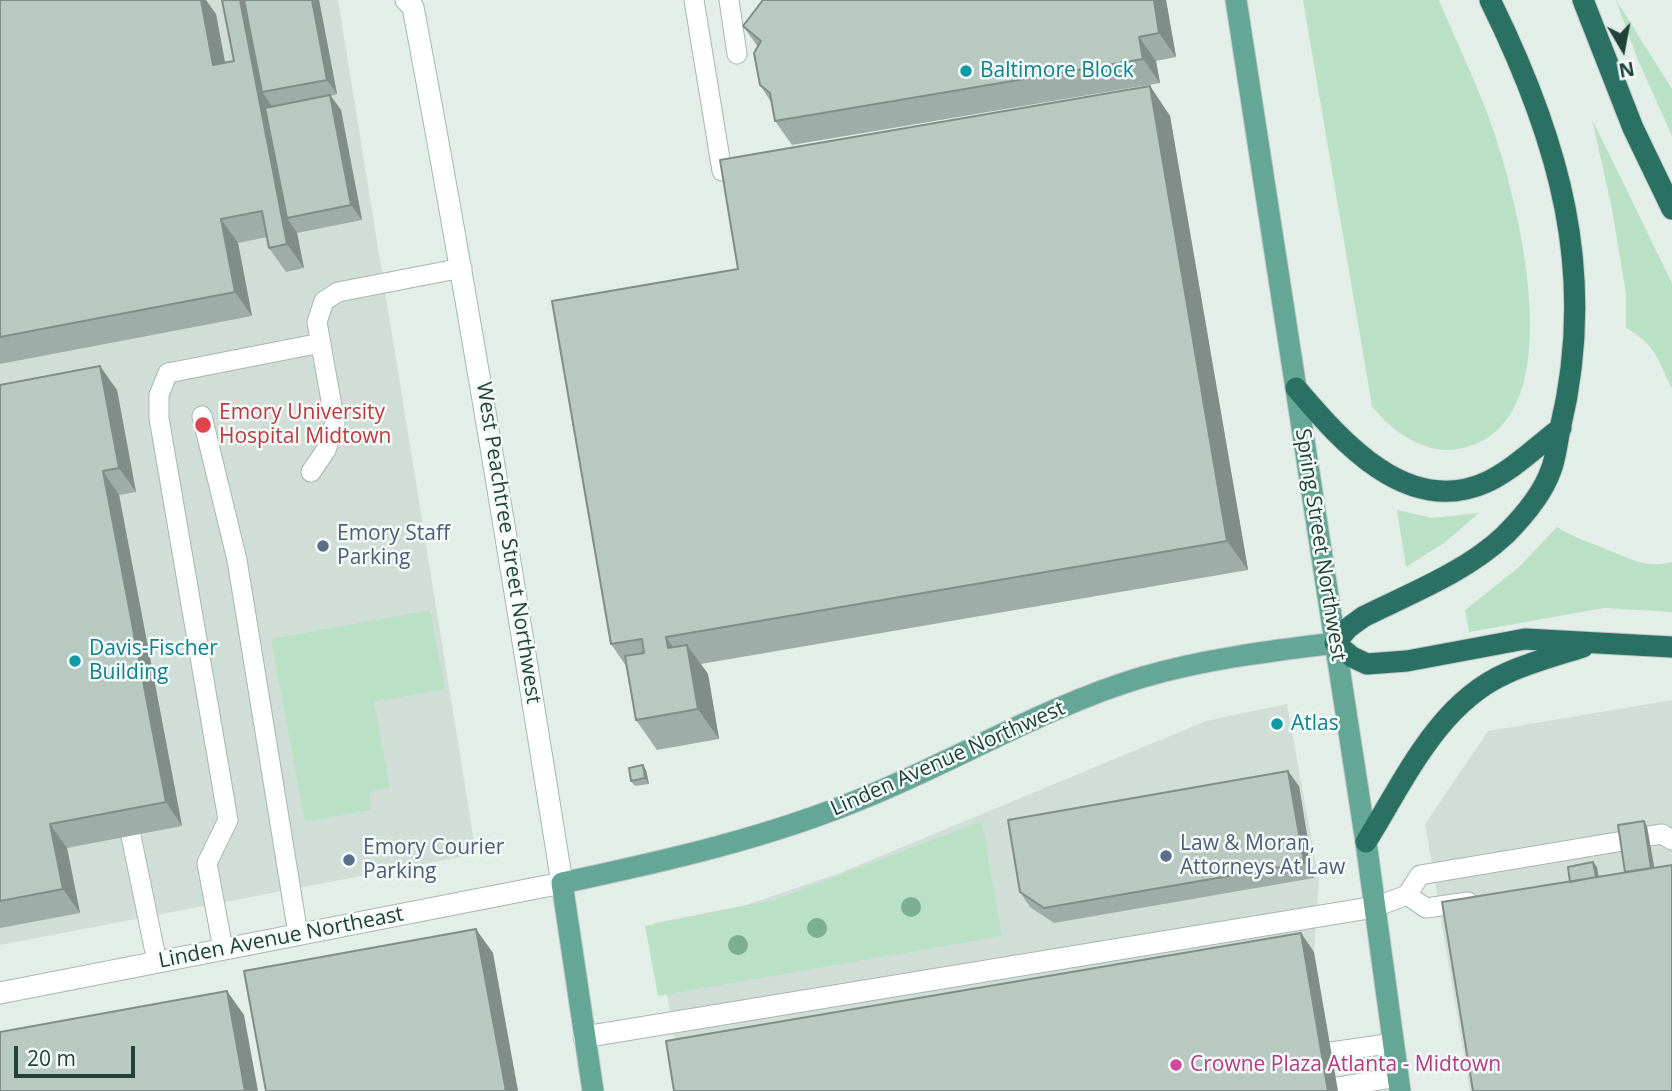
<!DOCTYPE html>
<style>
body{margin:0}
#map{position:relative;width:1672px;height:1091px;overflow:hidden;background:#e3eee9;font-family:"Open Sans",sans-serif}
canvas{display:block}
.north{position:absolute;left:1588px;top:14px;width:70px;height:70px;-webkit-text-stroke:5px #f4faf7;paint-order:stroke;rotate:170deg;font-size:19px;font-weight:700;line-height:28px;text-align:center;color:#214139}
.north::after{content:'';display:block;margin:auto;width:24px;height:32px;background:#214139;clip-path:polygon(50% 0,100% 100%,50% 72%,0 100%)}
.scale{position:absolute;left:14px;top:1046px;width:121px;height:32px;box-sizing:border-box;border:4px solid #214139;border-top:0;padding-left:9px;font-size:21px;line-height:24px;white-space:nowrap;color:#214139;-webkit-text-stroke:5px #f4faf7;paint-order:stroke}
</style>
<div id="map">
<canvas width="1672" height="1091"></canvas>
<div class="north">N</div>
<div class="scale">20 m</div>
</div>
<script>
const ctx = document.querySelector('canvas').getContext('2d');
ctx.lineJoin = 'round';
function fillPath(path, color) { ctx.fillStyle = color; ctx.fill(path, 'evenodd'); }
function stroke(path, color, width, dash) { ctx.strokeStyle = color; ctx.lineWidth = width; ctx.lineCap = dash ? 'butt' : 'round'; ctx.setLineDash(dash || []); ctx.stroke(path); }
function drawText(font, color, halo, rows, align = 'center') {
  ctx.font = font + ' "Open Sans",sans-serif'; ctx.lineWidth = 5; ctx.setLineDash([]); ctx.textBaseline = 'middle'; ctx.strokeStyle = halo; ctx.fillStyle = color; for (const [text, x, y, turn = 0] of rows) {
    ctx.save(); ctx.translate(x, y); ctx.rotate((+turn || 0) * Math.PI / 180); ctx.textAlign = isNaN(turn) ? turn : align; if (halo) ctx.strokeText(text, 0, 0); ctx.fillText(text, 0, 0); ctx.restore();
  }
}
const built = new Path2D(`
 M0,0H338L476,854L0,945Z
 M1672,700V1091H1470L1425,824L1488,731Z
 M1287,704L1319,881L1314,952L1338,1091H684L654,923L746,905L840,873L1206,721Z`);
const green = new Path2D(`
 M1303,0H1439C1457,44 1479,87 1494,132C1519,207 1577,429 1458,449C1425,455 1391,431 1372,406Z
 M1616,0L1672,89V136L1638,60Z
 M1592,119L1672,283V388C1656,359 1658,346 1626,328V294L1612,209Z
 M1397,510L1432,518L1479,513L1444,543L1406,567Z
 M1557,527C1574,538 1590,542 1608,550C1632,559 1646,569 1672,562V612L1604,608L1469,632L1465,610L1518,568Z
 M430,610L445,689L374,702L390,788L369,792L371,810L305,822L271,639Z
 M982,821L1002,936L658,996L645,926L774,900Z`);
const lane = new Path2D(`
 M694,0L722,171L736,168
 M729,0L737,54
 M202,416L237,560L298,934
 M311,472L326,450L335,423L317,322L324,301L338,292L462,268
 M131,836L157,962
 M1649,836L1662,834L1672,840
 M1407,895L1426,908L1468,902
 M1375,907L1407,895L1420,875L1623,841
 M223,949L207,863L228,820L159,418V395L168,373L321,343
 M1331,1052L1394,1043
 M1337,1087L1398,1077`);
const street = new Path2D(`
 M0,993L562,883
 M584,1037L1375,907`);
const secondary = new Path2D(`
 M406,0L413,7C468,298 515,590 562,883`);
const primary = new Path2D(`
 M1236,0L1366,842L1400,1091
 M593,1091L562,883C665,861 768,838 866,797C959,759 1046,706 1143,677C1205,659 1270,651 1335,643`);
const highway = new Path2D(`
 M1490,0C1559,140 1598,273 1560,429C1557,442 1556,458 1551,470C1543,493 1522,518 1505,535C1466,572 1411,593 1363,617L1348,628L1335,643L1352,657L1367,664L1407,661L1525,639L1672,647
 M1583,0L1633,128L1672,209
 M1296,388C1342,442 1408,518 1487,482C1514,469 1537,446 1561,428
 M1366,842C1404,781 1438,703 1507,673C1531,662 1558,655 1583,647`);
const trees = [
 [911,907],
 [817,928],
 [738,945]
];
const wall = new Path2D(`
 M0,0L216,14L225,63L234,61L222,0H319L337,94L331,96L341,110L362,220L297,233L304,268L286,272L269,248L267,237L238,243L252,316L0,364Z
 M1166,0L1176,57L1156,61L1160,83L792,145L775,121L771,102L760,85L758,47L743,26Z
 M1150,86L1170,116L1248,570L701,664L708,674L719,739L657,750L636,720L626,666L611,644L738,269Z
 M0,385L117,390L136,492L119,495L182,826L67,848L80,913L0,928Z
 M646,770L649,784L635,786L631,781Z
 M1299,786L1314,878L1054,923L1030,907L1020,892Z`);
const shadedWall = new Path2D(`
 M201,0H206L216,14L230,89L213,65Z
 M240,0H252L262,92L272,106L287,218L297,233L304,268L287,244Z
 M312,0H319L337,94L327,80Z
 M1154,0H1166L1176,57L1159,33Z
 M1139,37L1156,61L1160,83L1143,59Z
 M1150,86L1170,116L1248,570L1227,541Z
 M330,95L341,110L362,220L351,205Z
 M221,219L238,243L252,316L235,292Z
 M100,366L117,390L136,492L119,468Z
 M103,471L119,495L182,826L166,802Z
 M666,637L687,667L668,648Z
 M687,645L708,674L719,739L698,709Z
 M643,765L646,770L649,784L645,778Z
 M1288,771L1299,786L1314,878L1304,863Z
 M1644,821L1647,826L1656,877L1652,872Z
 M50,824L67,848L80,913L63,889Z
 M1593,862L1597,867L1600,885L1597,880Z
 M476,929L493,953L518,1091H506Z
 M1301,933L1314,952L1338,1091H1328Z
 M227,991L244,1015L258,1091H245Z`);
const building = new Path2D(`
 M0,0H201L213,65L234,61L222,0H240L287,244L269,248L262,211L221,219L235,292L0,337Z
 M244,0H312L327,80L262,92Z
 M763,0H1154L1159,33L1139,37L1143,59L775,121L770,93L760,85L754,53L761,41L743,26Z
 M1150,86L1227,541L666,637L668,648L687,645L698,709L636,720L625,656L644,653L642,639L611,644L552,301L738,269L720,160Z
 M330,95L351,205L287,218L265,108Z
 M100,366L119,468L103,471L166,802L50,824L63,889L0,901V385Z
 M643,765L645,778L631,781L629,768Z
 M1288,771L1304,863L1044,908L1020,892L1008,820Z
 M1644,821L1651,868L1625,872L1618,825Z
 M1593,862L1596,877L1570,882L1568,867Z
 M1672,865V1091H1473L1442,902Z
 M476,929L506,1091H266L244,971Z
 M1301,933L1328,1091H674L666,1041Z
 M227,991L245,1091H0V1032Z`);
const markers = [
 [966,71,7,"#0f9aa8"],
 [203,425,9,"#e0444e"],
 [323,546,7,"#5c6f8a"],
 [75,661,7,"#0f9aa8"],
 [1277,724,7,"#0f9aa8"],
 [1166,856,7,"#5c6f8a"],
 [349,860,7,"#5c6f8a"],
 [1176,1065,7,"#d1479c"]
];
const cultureNames = [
 ["Baltimore Block",980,71],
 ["Davis-Fischer",89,649],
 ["Building",89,673],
 ["Atlas",1291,724]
];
const healthNames = [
 ["Emory University",219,413],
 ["Hospital Midtown",219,437]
];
const serviceNames = [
 ["Emory Staff",337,534],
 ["Parking",337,558],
 ["Law & Moran,",1180,844],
 ["Attorneys At Law",1180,868],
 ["Emory Courier",363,848],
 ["Parking",363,872]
];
const streetNames = [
 ["West Peachtree Street Northwest",508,543,81],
 ["Spring Street Northwest",1320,545,81],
 ["Linden Avenue Northwest",948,759,-24],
 ["Linden Avenue Northeast",281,938,-11]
];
const hotelNames = [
 ["Crowne Plaza Atlanta - Midtown",1190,1065]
];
fillPath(built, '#d1ded8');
fillPath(green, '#bae1c5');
stroke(lane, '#a5b7b1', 21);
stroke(street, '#a5b7b1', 23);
stroke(secondary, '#a0bbb2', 23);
stroke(primary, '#c1cac8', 23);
stroke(highway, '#c1cac8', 23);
stroke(lane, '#fff', 19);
stroke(street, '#fff', 21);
stroke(secondary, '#fff', 21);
stroke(primary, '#64a797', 21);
stroke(highway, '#2a7063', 21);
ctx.fillStyle = '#7caf92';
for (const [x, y] of trees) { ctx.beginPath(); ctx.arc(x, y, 10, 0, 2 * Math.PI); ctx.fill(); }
fillPath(wall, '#9eada7');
fillPath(shadedWall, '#818d88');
fillPath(building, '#b8c9c2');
stroke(building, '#818d88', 2);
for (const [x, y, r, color] of markers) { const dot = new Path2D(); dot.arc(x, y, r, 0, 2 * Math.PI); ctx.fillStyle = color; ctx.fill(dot); stroke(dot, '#f4faf7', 2.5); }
drawText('21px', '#0d838f', '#f4faf7', cultureNames, 'left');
drawText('21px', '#be3a42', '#f4faf7', healthNames, 'left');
drawText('21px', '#4e5e75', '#f4faf7', serviceNames, 'left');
drawText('21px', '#214139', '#f4faf7', streetNames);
drawText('21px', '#b23c85', '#f4faf7', hotelNames, 'left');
</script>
